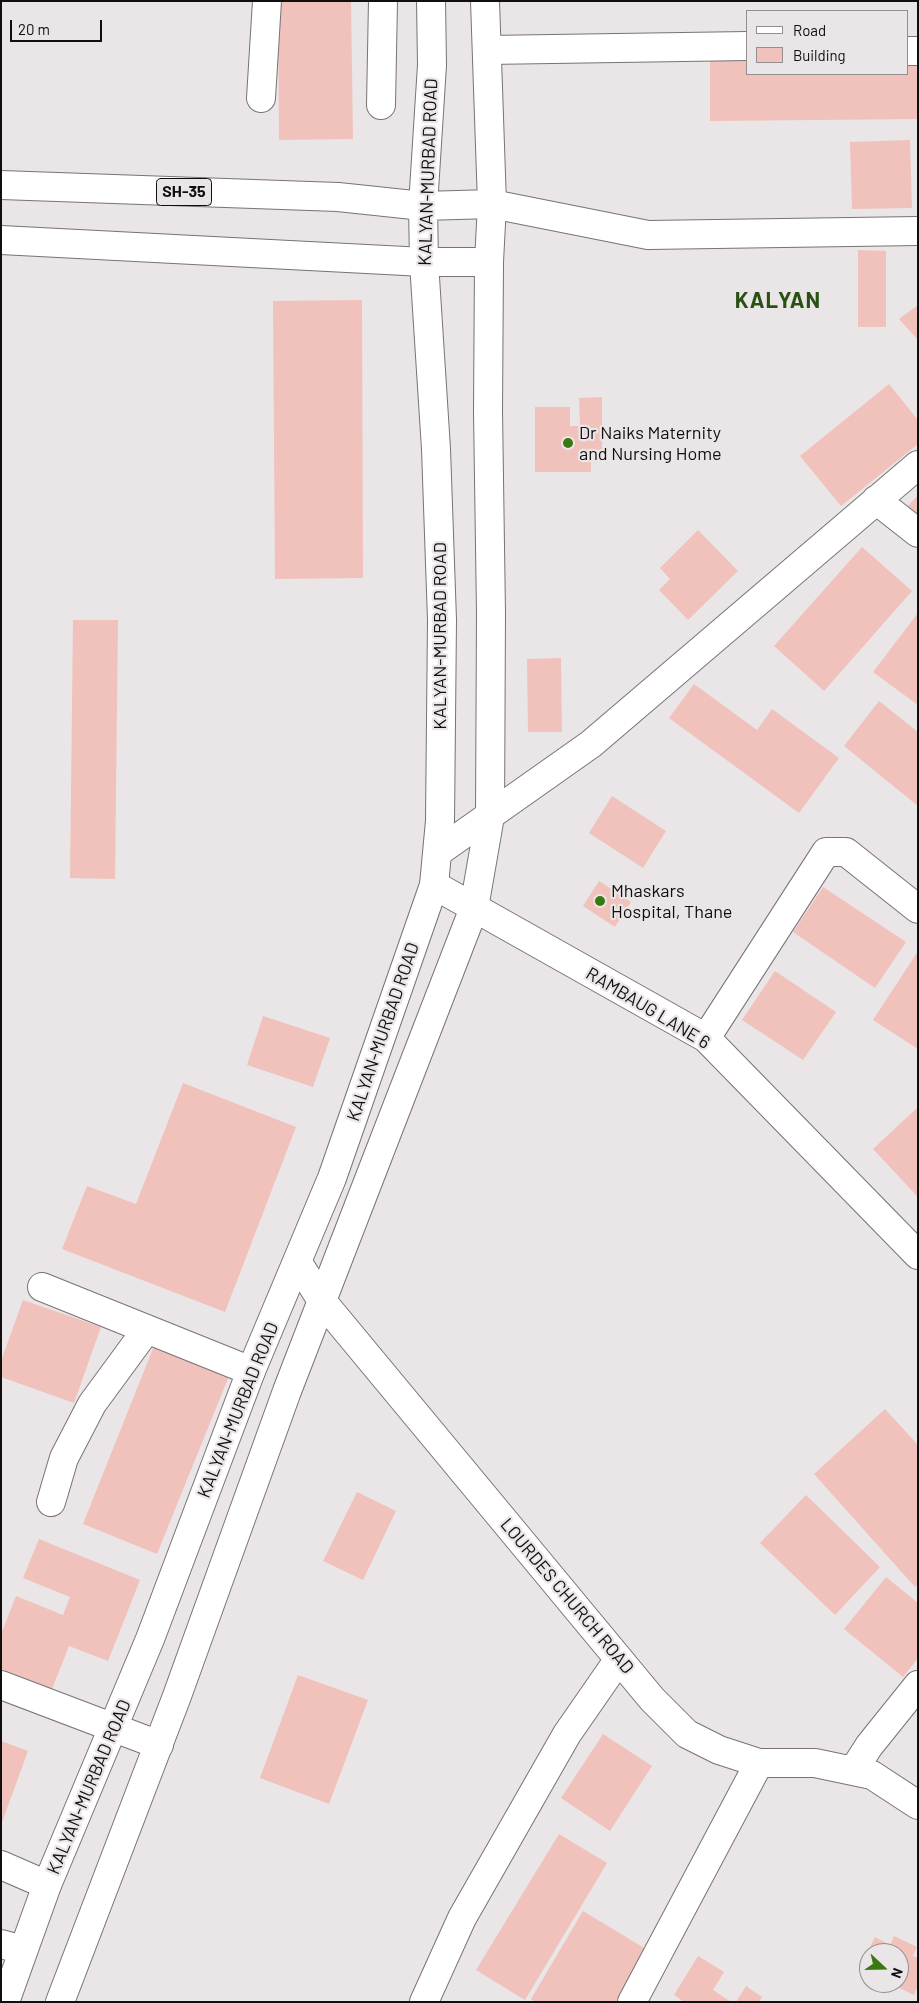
<!DOCTYPE html>
<style>
body{margin:0}
#map{position:relative;width:919px;height:2003px;overflow:hidden;background:#eae5e6;font-family:Barlow,sans-serif}
canvas{display:block}
.frame{position:absolute;inset:0;border:2px solid #100e0f;pointer-events:none}
.legend{position:absolute;left:746px;top:10px;width:162px;height:65px;box-sizing:border-box;background:#eae5e6;border:1px solid #938f90;margin:0;padding:6px 9px;list-style:none;font-size:15px;color:#100e0f}
.legend li{display:flex;align-items:center;gap:10px;height:25px}
.legend b{width:25px;border:1px solid #938f90}
.north{position:absolute;left:859px;top:1943px;width:50px;height:50px;box-sizing:border-box;background:#eae5e6;border:1px solid #938f90;border-radius:50%;rotate:111deg;font-size:14px;font-weight:700;line-height:20px;text-align:center;color:#100e0f}
.north::after{content:'';display:block;margin:auto;width:18px;height:22px;background:#3b7812;clip-path:polygon(50% 0,100% 100%,50% 72%,0 100%)}
.scale{position:absolute;left:10px;top:20px;width:92px;height:22px;box-sizing:border-box;border:2px solid #100e0f;border-top:0;padding-left:6px;font-size:15px;line-height:18px;white-space:nowrap;color:#100e0f;-webkit-text-stroke:4px #eae5e6;paint-order:stroke}
</style>
<div id="map">
<canvas width="919" height="2003"></canvas>
<div class="frame"></div>
<ul class="legend">
<li><b style="height:6px;background:#fff"></b>Road</li>
<li><b style="height:14px;background:#f0c2bb"></b>Building</li>
</ul>
<div class="north">N</div>
<div class="scale">20 m</div>
</div>
<script>
const ctx = document.querySelector('canvas').getContext('2d');
ctx.lineJoin = 'round';
function fillPath(path, color) { ctx.fillStyle = color; ctx.fill(path, 'evenodd'); }
function stroke(path, color, width, dash) { ctx.strokeStyle = color; ctx.lineWidth = width; ctx.lineCap = dash ? 'butt' : 'round'; ctx.setLineDash(dash || []); ctx.stroke(path); }
function drawText(font, color, halo, rows, align = 'center') {
  ctx.font = font + ' Barlow,sans-serif'; ctx.lineWidth = 4.5; ctx.setLineDash([]); ctx.textBaseline = 'middle'; ctx.strokeStyle = halo; ctx.fillStyle = color; for (const [text, x, y, turn = 0] of rows) {
    ctx.save(); ctx.translate(x, y); ctx.rotate((+turn || 0) * Math.PI / 180); ctx.textAlign = isNaN(turn) ? turn : align; if (halo) ctx.strokeText(text, 0, 0); ctx.fillText(text, 0, 0); ctx.restore();
  }
}
const building = new Path2D(`
 M278,1H351L353,139L279,140Z
 M908,58H918V119L710,121V59H748V74H908Z
 M910,140L912,208L852,209L850,142Z
 M858,250L886,251V327H858Z
 M362,300L363,578L275,579L273,301Z
 M918,305V340L899,319Z
 M889,384L918,420V444L841,506L800,456Z
 M602,397V450H591V472H535V407H570V426H580L579,398Z
 M918,495V519L906,508Z
 M698,530L738,571L688,620L659,590L670,579L660,568Z
 M862,547L912,591L824,691L774,646Z
 M918,613V705L873,672Z
 M73,620H118L115,879L70,878Z
 M561,658L562,732H528L527,659Z
 M694,684L757,730L772,709L839,758L799,813L669,718Z
 M879,701L918,732V806L844,746Z
 M612,796L666,831L643,868L589,833Z
 M599,881L631,902L615,927L583,906Z
 M823,887L906,942L875,988L793,932Z
 M918,951V1049L873,1020Z
 M775,971L836,1012L803,1060L742,1020Z
 M263,1016L330,1038L313,1087L247,1065Z
 M183,1083L296,1127L225,1312L62,1249L87,1186L136,1204Z
 M918,1107V1197L873,1149Z
 M23,1300L101,1327L74,1403L1,1377V1361Z
 M154,1346L229,1376L157,1554L83,1524Z
 M885,1409L918,1445V1584L915,1587L814,1474Z
 M357,1492L396,1511L363,1580L323,1561Z
 M806,1495L880,1567L835,1615L760,1543Z
 M39,1539L140,1580L108,1661L69,1646L52,1689L1,1669V1634L16,1596L63,1615L70,1597L23,1578Z
 M886,1577L918,1603V1658L903,1677L844,1629Z
 M298,1675L368,1700L329,1804L260,1778Z
 M603,1734L652,1766L610,1831L561,1798Z
 M1,1741L28,1751L1,1825Z
 M559,1834L607,1863L525,2000L476,1970Z
 M583,1911L649,1951L619,2002H535L531,1999Z
 M894,1936L917,1947L913,1956L918,1958V1986L914,1995L889,1983H899V1953H867L875,1937L890,1945Z
 M698,1956L724,1972L713,1990L731,2002H684L674,1995Z
 M746,1986L762,1997L759,2002H736Z`);
const minor = new Path2D(`
 M487,50L748,46
 M908,51H918
 M261,98L267,1
 M381,105L383,1
 M492,204L648,235L918,231
 M1,240L424,262H489
 M876,500L918,533
 M438,852L591,744L918,465
 M434,885L706,1038L918,1255
 M706,1038L826,852H846L918,909
 M298,1263L322,1301L652,1699L687,1734L719,1750L759,1763H815L872,1775L918,1805
 M42,1287L251,1371
 M51,1502L64,1458L92,1404L147,1329
 M1,1685L159,1745
 M853,1771L869,1746L918,1685
 M1,1865L47,1885
 M1,1944L23,1950
 M424,2002L462,1918L567,1734L619,1659
 M632,2002L759,1763`);
const major = new Path2D(`
 M1,185L338,197L423,206L492,204
 M5,2002L47,1885L150,1639L251,1371L332,1178L434,885L440,821L442,620L436,449L424,262L423,206L432,65L431,1
 M60,2002L177,1696L287,1391L474,908L490,816L491,614L488,411L489,262L492,204L485,1`);
const markers = [
 [568,443,6,"#3b7812"],
 [600,901,6,"#3b7812"]
];
const shields = [
 [184,192,55]
];
const shieldNames = [
 ["SH-35",184,192]
];
const streetNames = [
 ["KALYAN-MURBAD ROAD",428,172,-88],
 ["KALYAN-MURBAD ROAD",440,636,-90],
 ["RAMBAUG LANE 6",648,1008,31],
 ["KALYAN-MURBAD ROAD",383,1032,-71],
 ["KALYAN-MURBAD ROAD",238,1410,-68],
 ["LOURDES CHURCH ROAD",567,1596,50],
 ["KALYAN-MURBAD ROAD",89,1787,-67]
];
const poiNames = [
 ["Dr Naiks Maternity",579,433],
 ["and Nursing Home",579,454],
 ["Mhaskars",611,891],
 ["Hospital, Thane",611,912]
];
const districtNames = [
 ["KALYAN",778,301]
];
fillPath(building, '#f0c2bb');
stroke(minor, '#787374', 30);
stroke(major, '#787374', 30);
stroke(minor, '#fff', 28);
stroke(major, '#fff', 28);
for (const [x, y, r, color] of markers) { const dot = new Path2D(); dot.arc(x, y, r, 0, 2 * Math.PI); ctx.fillStyle = color; ctx.fill(dot); stroke(dot, '#eae5e6', 2); }
for (const [x, y, w] of shields) { const box = new Path2D(); box.roundRect(x - w / 2, y - 13.5, w, 27, 4); ctx.fillStyle = '#eae5e6'; ctx.fill(box); stroke(box, '#100e0f', 1); }
drawText('bold 16px', '#100e0f', null, shieldNames);
drawText('18px', '#100e0f', '#eae5e6', streetNames);
drawText('18px', '#100e0f', '#eae5e6', poiNames, 'left');
ctx.letterSpacing = '1px';
drawText('bold 22px', '#2a5113', '#eae5e6', districtNames);
ctx.letterSpacing = '0px';
</script>
